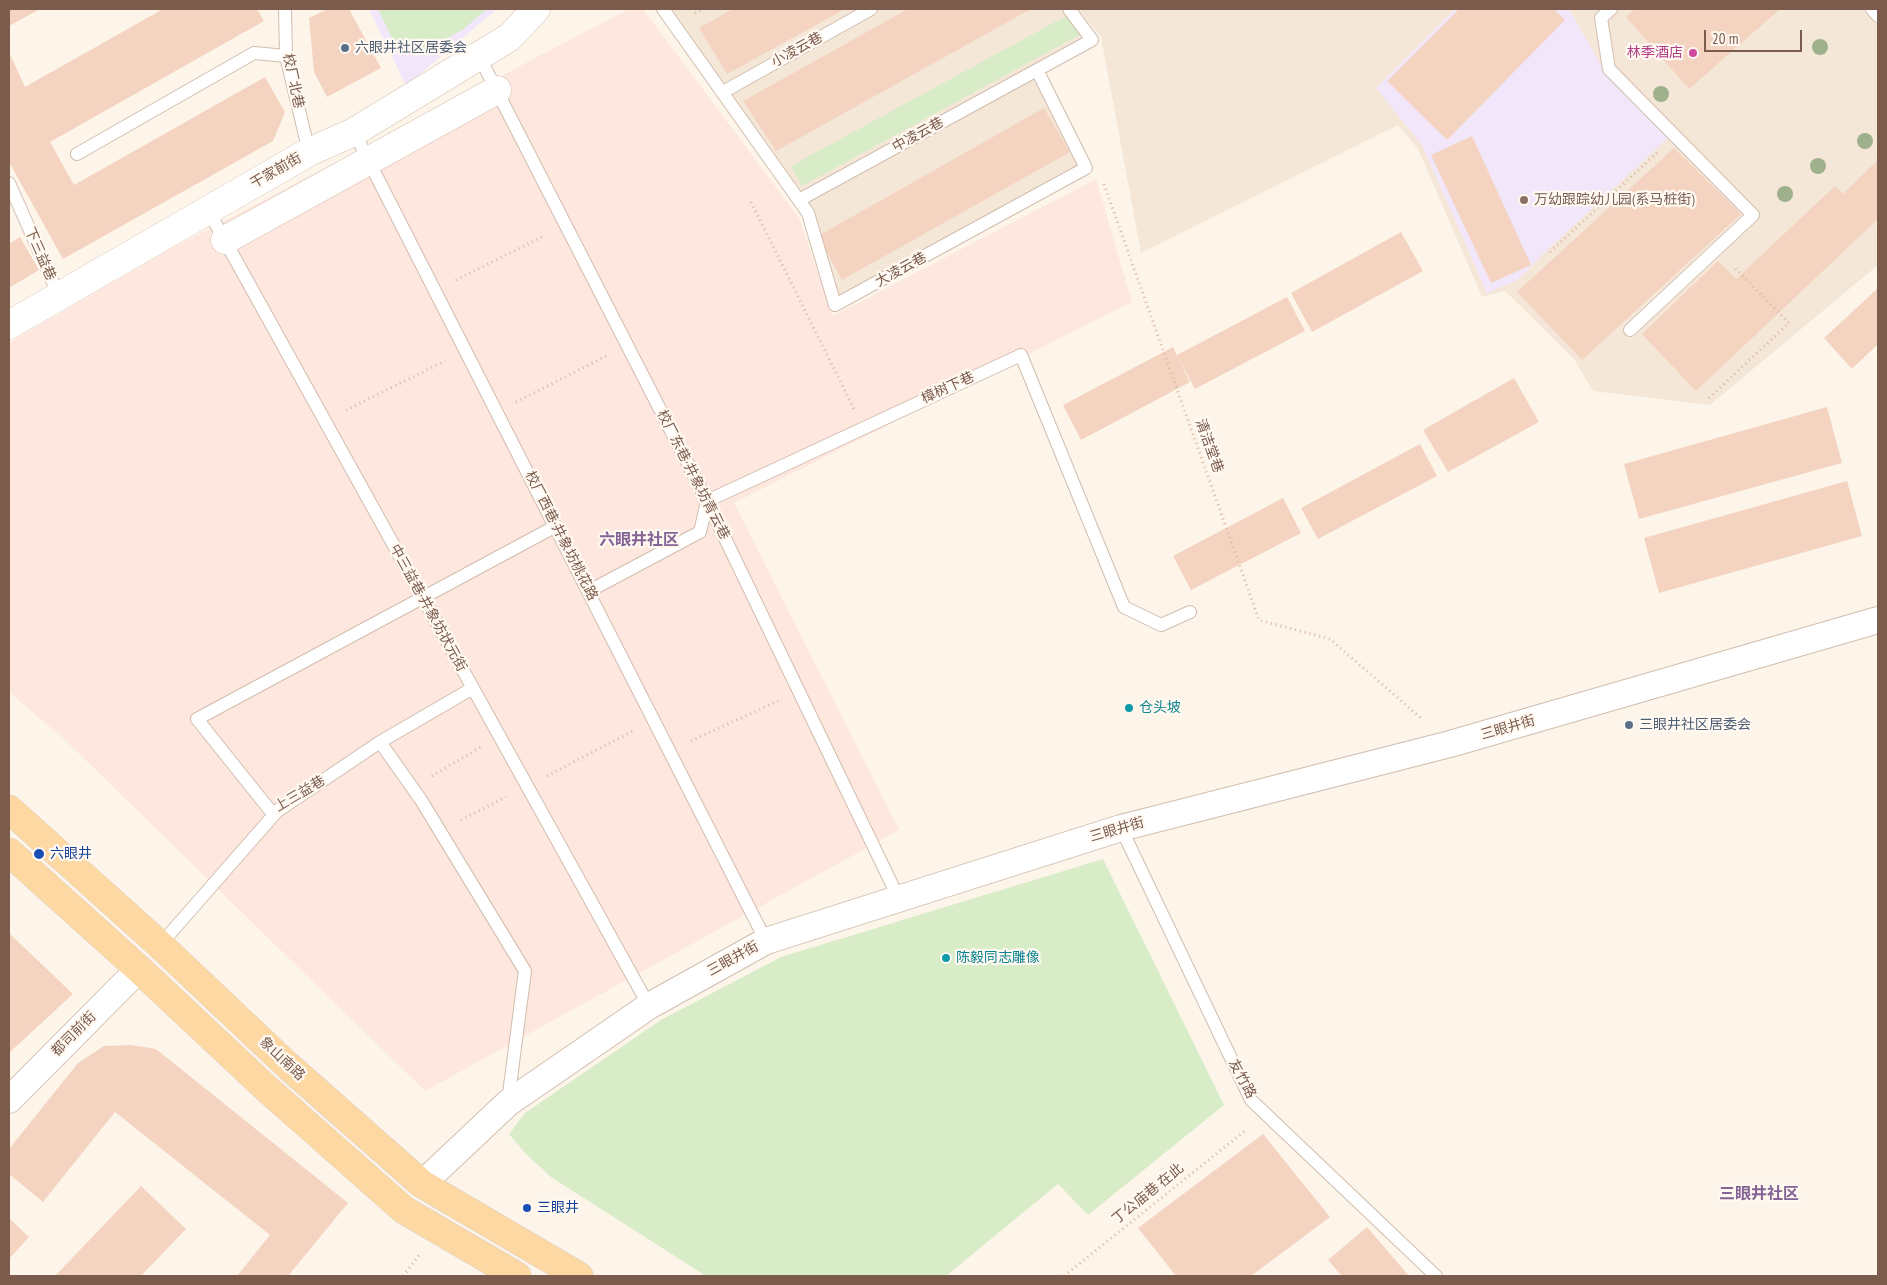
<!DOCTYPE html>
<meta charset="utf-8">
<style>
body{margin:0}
#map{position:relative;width:1887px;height:1285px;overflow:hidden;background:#fdf5ea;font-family:"PT Sans Narrow",sans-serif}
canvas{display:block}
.frame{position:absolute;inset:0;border:10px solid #7a5b4c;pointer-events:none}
.scale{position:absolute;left:1704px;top:30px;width:98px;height:22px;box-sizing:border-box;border:2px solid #7a5b4c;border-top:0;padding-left:6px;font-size:15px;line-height:18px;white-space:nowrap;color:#7a5b4c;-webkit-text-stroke:4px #fff9f2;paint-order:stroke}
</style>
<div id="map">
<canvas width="1887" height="1285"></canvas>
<div class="frame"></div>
<div class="scale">20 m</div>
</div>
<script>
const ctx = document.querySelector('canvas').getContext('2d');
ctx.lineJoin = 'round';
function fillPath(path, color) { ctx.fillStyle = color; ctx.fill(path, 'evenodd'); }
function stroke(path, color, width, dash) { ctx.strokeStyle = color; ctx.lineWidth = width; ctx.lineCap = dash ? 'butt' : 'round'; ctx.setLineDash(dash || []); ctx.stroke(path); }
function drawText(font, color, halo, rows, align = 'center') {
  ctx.font = font + ' "PT Sans Narrow","Noto Sans SC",sans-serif'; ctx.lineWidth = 4.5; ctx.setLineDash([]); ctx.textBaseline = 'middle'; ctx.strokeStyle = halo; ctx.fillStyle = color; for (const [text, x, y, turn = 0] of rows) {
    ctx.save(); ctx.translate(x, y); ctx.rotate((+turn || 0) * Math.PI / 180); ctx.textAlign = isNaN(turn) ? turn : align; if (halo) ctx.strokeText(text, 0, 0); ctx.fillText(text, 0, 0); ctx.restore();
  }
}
const residential = new Path2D(`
 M668,9H1065L1084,39L1031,68L1079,165L838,296L813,209Z
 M1078,9H1878V265L1710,405L1593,391L1574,359L1505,291L1482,297L1418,149L1398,125L1141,253L1101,37Z`);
const commercial = new Path2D(`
 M629,9H643L799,218L833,316L1096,179L1132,302L734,503L899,830L425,1091L63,738L9,692V343L167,251Z`);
const education = new Path2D(`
 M369,9H497L406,86Z
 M1455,9H1569L1602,67L1669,137L1542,255L1518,280L1487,293L1422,145L1376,88Z`);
const green = new Path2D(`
 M378,9H487L461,31L424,49L414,41L398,50Z
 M1068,15L1079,35L802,186L791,166Z
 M1103,859L1224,1105L1088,1215L1058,1184L946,1276H706L551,1177L526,1154L509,1134L525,1113L661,1020L781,957Z`);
const building = new Path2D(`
 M9,9H40L9,26Z
 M163,9H257L264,21L50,142L74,185L265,77L285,112L273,141L63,259L9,162V52L25,87Z
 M328,9H349L381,68L327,97L314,72L309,18Z
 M733,9H845L727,74L699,28Z
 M908,9H1031L776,151L743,101Z
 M1459,9H1554L1565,20L1447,140L1387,81Z
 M1635,9H1780L1689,89L1626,17Z
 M1044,108L1070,152L842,280L818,236Z
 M1472,136L1531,265L1491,283L1431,155Z
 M1674,148L1741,214L1582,360L1517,292Z
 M1878,160V219L1696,391L1642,334L1718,261L1736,279L1835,186L1843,194Z
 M1401,232L1423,271L1312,332L1291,293Z
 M20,237L39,270L9,288V244Z
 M1878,288V344L1852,369L1824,338Z
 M1287,297L1305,331L1195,389L1177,355Z
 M1173,347L1190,382L1081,440L1063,405Z
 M1514,378L1539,422L1448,472L1423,430Z
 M1827,407L1842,463L1639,519L1624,464Z
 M1420,444L1437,476L1318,539L1301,508Z
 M1847,481L1862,536L1659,593L1644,538Z
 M1283,498L1301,533L1191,590L1173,556Z
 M9,933L73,994L9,1053Z
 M131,1045L156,1049L348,1203L288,1276H237L270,1235L115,1112L43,1202L9,1174V1149L78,1063L104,1046Z
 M1263,1134L1330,1217L1251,1276H1176L1138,1228Z
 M141,1186L186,1229L141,1276H55Z
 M9,1218L29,1237L9,1259Z
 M1367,1227L1409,1276H1342L1328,1260Z`);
const path = new Path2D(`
 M695,13L703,9
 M1104,184L1259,620L1330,639L1422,719
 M751,202L854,409
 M1550,252L1658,152
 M456,280L544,236
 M1709,398L1789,323L1733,266
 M516,402L606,356
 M346,410L445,361
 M691,741L778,701
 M432,776L481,747
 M547,776L633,731
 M461,820L506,797
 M403,1276L420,1254
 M1064,1276L1246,1130`);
const lane = new Path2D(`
 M285,9L286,56L309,152
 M663,9L808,213L835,305L1086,168L1037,70
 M1611,9L1601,18L1609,69L1753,215L1630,330
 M1872,9L1878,16
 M479,56L707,501L899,899
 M723,92L871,9
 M354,132L766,941
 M77,154L254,53L286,56
 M9,183L59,296
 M799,200L1092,40L1069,9
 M208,210L649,1006
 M589,591L700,532L707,501L1021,355L1124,607L1161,625L1190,612
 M380,742L473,688
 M1121,828L1251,1100L1436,1276
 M160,945L279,809
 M508,1101L525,971L421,800L380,742L273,814L197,719L556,526`);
const street = new Path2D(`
 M9,1100L139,969
 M422,1184L508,1103L649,1006L766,941L1121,828L1450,744L1878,620`);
const secondary = new Path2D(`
 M225,240L497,90
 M9,325L309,152L354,132L510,37L536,9`);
const primary = new Path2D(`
 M9,809L160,945L287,1065L422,1184L579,1276
 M9,852L139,969L267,1089L404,1210L517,1276`);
const trees = [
 [1820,47],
 [1661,94],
 [1865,141],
 [1818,166],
 [1785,194]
];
const markers = [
 [345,48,5,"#5c6f8a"],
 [1693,53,5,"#d1479c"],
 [1524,200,5,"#8d6e63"],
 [1129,708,5,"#0f9aa8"],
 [1629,725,5,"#5c6f8a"],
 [39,854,6,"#1a4fb4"],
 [946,958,5,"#0f9aa8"],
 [527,1208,5,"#1a4fb4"]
];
const serviceNames = [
 ["六眼井社区居委会",355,48],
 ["三眼井社区居委会",1639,725]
];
const streetNames = [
 ["小凌云巷",797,50,-29],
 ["校厂北巷",293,81,78],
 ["中凌云巷",918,135,-29],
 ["干家前街",276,171,-30],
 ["下三益巷",40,254,66],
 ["大凌云巷",901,270,-29],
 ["樟树下巷",948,388,-25],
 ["清洁堂巷",1209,446,70],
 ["校厂东巷·井象坊青云巷",693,475,63],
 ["校厂西巷·井象坊桃花路",561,536,63],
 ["中三益巷·井象坊状元街",428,608,61],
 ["三眼井街",1508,728,-16],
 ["上三益巷",300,794,-31],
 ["三眼井街",1117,830,-16],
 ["三眼井街",733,959,-29],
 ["都司前街",74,1034,-45],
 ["象山南路",282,1059,43],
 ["友竹路",1242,1079,62],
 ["丁公庙巷 在此",1148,1194,-39]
];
const hotelNames = [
 ["林季酒店",1683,53]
];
const educationNames = [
 ["万幼跟踪幼儿园(系马桩街)",1534,200]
];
const cultureNames = [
 ["仓头坡",1139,708],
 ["陈毅同志雕像",956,958]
];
const transitNames = [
 ["六眼井",50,854],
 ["三眼井",537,1208]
];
const quarterNames = [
 ["六眼井社区",639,540],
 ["三眼井社区",1759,1194]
];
fillPath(residential, '#f5e7d8');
fillPath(commercial, '#fee7de');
fillPath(education, '#f2e6fa');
fillPath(green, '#d7ecc7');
fillPath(building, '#f4d4c1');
stroke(lane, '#d1bdae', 14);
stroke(street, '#d1bdae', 28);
stroke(secondary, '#d6bfae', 29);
stroke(primary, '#dad1cd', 29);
stroke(path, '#dab7a3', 3, [1, 4]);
stroke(lane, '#fff', 12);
stroke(street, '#fff', 26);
stroke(secondary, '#fff', 28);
stroke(primary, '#fdd8a2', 28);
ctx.fillStyle = '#9fb18c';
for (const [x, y] of trees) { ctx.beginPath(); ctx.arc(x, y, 8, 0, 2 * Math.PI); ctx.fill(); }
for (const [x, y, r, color] of markers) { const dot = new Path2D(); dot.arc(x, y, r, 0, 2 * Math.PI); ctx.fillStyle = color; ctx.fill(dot); stroke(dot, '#fff9f2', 2); }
drawText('14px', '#4e5e75', '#fff9f2', serviceNames, 'left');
drawText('14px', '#7a5b4c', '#fff9f2', streetNames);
drawText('14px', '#b23c85', '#fff9f2', hotelNames, 'right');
drawText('14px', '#785e54', '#fff9f2', educationNames, 'left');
drawText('14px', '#0d838f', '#fff9f2', cultureNames, 'left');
drawText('14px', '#164399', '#fff9f2', transitNames, 'left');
drawText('bold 16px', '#836495', '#fff9f2', quarterNames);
</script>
